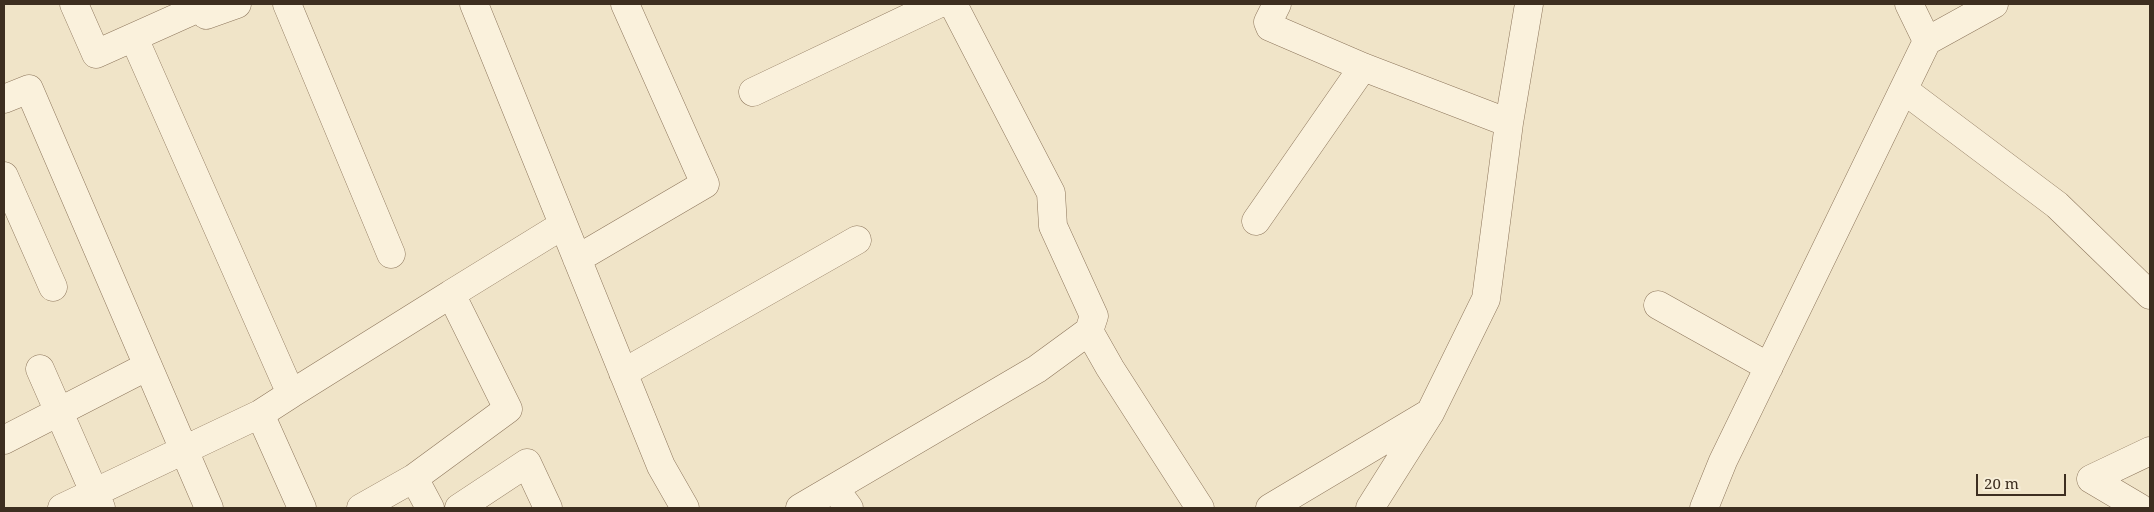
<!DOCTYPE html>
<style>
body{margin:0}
#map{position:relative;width:2154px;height:512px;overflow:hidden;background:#f0e4c8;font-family:"Noto Serif",serif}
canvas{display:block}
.frame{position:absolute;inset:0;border:5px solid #3d2e20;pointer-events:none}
.scale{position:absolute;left:1976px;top:474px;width:90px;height:22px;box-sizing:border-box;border:2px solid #3d2e20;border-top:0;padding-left:6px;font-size:15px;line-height:18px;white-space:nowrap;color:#3d2e20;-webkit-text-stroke:4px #f7eed8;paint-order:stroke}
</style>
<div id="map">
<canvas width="2154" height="512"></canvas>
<div class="frame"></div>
<div class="scale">20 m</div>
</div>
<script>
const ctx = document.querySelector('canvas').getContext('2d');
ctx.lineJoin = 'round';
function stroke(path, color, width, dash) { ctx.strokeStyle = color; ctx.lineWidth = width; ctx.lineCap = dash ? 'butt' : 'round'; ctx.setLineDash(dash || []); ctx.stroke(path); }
const minor = new Path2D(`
 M74,4L96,54L201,7L200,4
 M287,4L391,254
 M474,4L661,466L685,508
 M953,4L1051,193L1053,226L1094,316L1089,331
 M1277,4L1268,22L1270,27L1363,67L1509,123
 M1909,4L1927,41
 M201,7L206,15L237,4
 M1904,90L2057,205L2150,295
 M753,92L938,4
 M4,99L29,89L184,450L260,414L291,394L134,38
 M4,176L53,287
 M1256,221L1363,67
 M577,259L705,184L625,4
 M451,294L563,225
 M1658,305L1769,367
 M40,369L101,508
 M623,373L857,240
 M291,394L451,294L508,409L414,478L430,508
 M260,414L302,508
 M4,440L148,366
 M2091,479L2150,451
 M2091,479L2140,508
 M835,489L849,508
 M62,508L184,450L209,508
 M361,508L414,478
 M459,508L527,463L548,508
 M800,508L1037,369L1089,331L1110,368L1200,508
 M1270,508L1426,415
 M1370,508L1430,413L1486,299L1509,123L1529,4
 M1704,508L1723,461L1927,41L1994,4`);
stroke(minor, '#8d765c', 29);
stroke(minor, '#faf1dc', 28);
</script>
